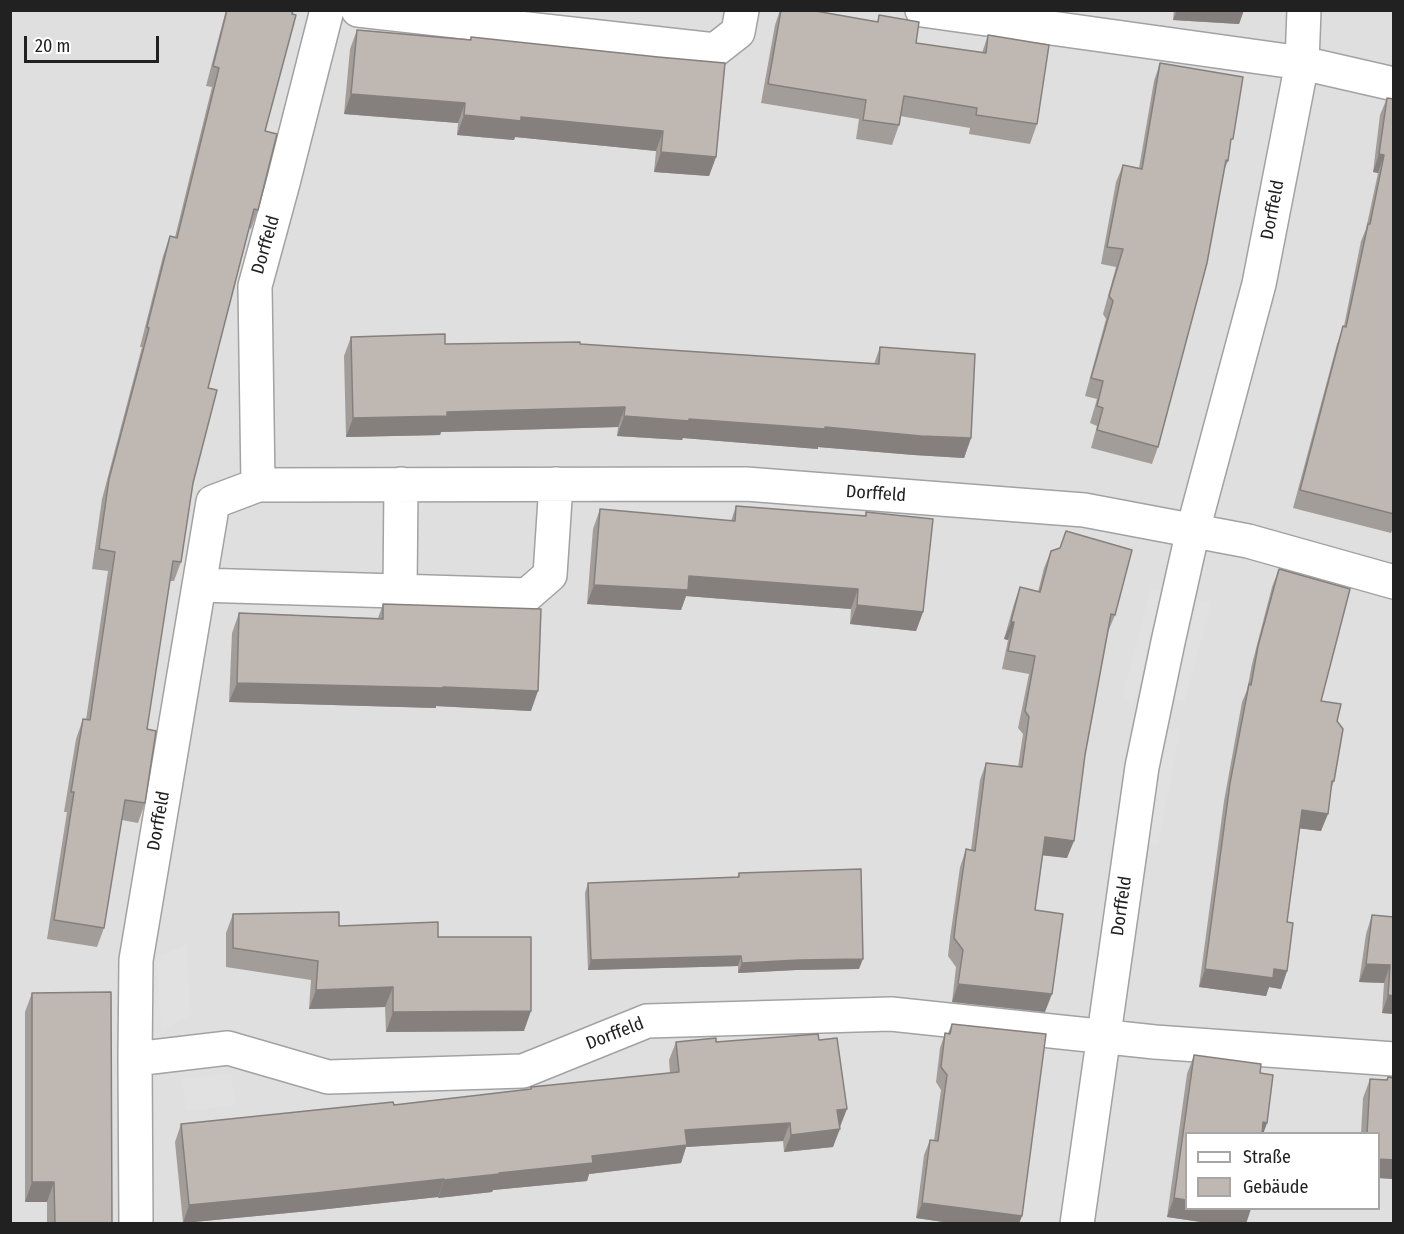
<!DOCTYPE html>
<meta charset="utf-8">
<style>
body{margin:0}
#map{position:relative;width:1404px;height:1234px;overflow:hidden;background:#f1eee9;font-family:"Fira Sans Condensed",sans-serif}
canvas{display:block}
.frame{position:absolute;inset:0;border:12px solid #212121;pointer-events:none}
.legend{position:absolute;left:1185px;top:1132px;width:195px;height:78px;box-sizing:border-box;background:#fff;border:2px solid #a6a6a6;margin:0;padding:8px 10px;list-style:none;font-size:18px;color:#212121}
.legend li{display:flex;align-items:center;gap:12px;height:30px}
.legend b{width:30px;border:2px solid #a6a6a6}
.scale{position:absolute;left:24px;top:36px;width:135px;height:27px;box-sizing:border-box;border:3px solid #212121;border-top:0;padding-left:8px;font-size:18px;line-height:21px;white-space:nowrap;color:#212121;-webkit-text-stroke:4px #fff;paint-order:stroke}
</style>
<div id="map">
<canvas width="1404" height="1234"></canvas>
<div class="frame"></div>
<ul class="legend">
<li><b style="height:8px;background:#fff"></b>Straße</li>
<li><b style="height:16px;background:#beb7b2"></b>Gebäude</li>
</ul>
<div class="scale">20 m</div>
</div>
<script>
const ctx = document.querySelector('canvas').getContext('2d');
ctx.lineJoin = 'round';
function fillPath(path, color) { ctx.fillStyle = color; ctx.fill(path, 'evenodd'); }
function stroke(path, color, width, dash) { ctx.strokeStyle = color; ctx.lineWidth = width; ctx.lineCap = dash ? 'butt' : 'round'; ctx.setLineDash(dash || []); ctx.stroke(path); }
function drawText(font, color, halo, rows, align = 'center') {
  ctx.font = font + ' "Fira Sans Condensed",sans-serif'; ctx.lineWidth = 5; ctx.setLineDash([]); ctx.textBaseline = 'middle'; ctx.strokeStyle = halo; ctx.fillStyle = color; for (const [text, x, y, turn = 0] of rows) {
    ctx.save(); ctx.translate(x, y); ctx.rotate((+turn || 0) * Math.PI / 180); ctx.textAlign = isNaN(turn) ? turn : align; if (halo) ctx.strokeText(text, 0, 0); ctx.fillText(text, 0, 0); ctx.restore();
  }
}
const residential = new Path2D(`
 M10,11H1393V1223H11ZM1186,1134H1378V1208H1186Z`);
const parking = new Path2D(`
 M1151,588L1163,591L1134,702L1122,699Z
 M1196,599L1211,603L1185,701L1170,698Z
 M1165,727L1180,730L1158,845L1143,843Z
 M186,945L191,1015L161,1030L157,957Z
 M231,1073L235,1105L186,1111L182,1079Z`);
const minor = new Path2D(`
 M358,10L715,50L738,32L742,10
 M922,10L1302,63L1394,84
 M258,485L746,484L1084,510L1248,541L1394,582
 M199,585L527,595L550,575L556,484
 M400,592L401,484
 M135,1059L228,1048L328,1077L523,1071L647,1021L891,1014L1155,1042L1394,1059
 M136,1224L135,1059L136,960L213,502L258,485L255,286L283,183L327,10
 M1077,1224L1142,767L1168,642L1193,530L1259,284L1302,63L1304,10`);
const wall = new Path2D(`
 M226,10H293L265,131L258,210L251,229L249,228L208,388L181,562L174,581H170L147,729L145,803L138,823L122,820L104,928L97,947L47,939L67,812H64L76,739L83,719L86,720L108,571L92,569L102,499L142,347H140L163,256L170,236L175,237L212,87L206,86Z
 M780,10H810L877,22L879,15L916,43L982,53L988,35L1037,124L1030,144L969,134L970,128L900,116L899,125L892,145L856,139L859,119L761,103L775,25Z
 M1174,10H1244L1239,24L1173,20Z
 M357,30L470,40L471,37L716,157L709,176L654,172L656,151L515,137L514,140L457,135L458,123L344,114L350,49Z
 M1160,63L1230,149L1228,161L1225,168L1158,447L1152,464L1091,448L1097,426L1090,423L1097,399L1085,396L1106,319L1103,314L1116,267L1101,264L1116,182L1123,165L1139,168L1154,81Z
 M1387,98L1394,99V526L1391,533L1293,508L1337,344L1344,326L1361,241L1366,229L1378,173L1373,172L1380,115Z
 M351,337L445,344H580L874,364L880,347L971,438L964,458L914,455L818,447V449L683,438L682,440L617,436L618,427L441,432L440,435L346,437L344,356Z
 M736,506L865,516L866,512L923,612L916,631L850,624L851,609L686,596L681,610L587,604L593,529L600,509L731,521Z
 M1051,551L1115,615L1108,632L1085,755L1067,858L1043,855L1035,910L1045,1012L952,1002L956,967L948,956L950,938L960,867L966,849L971,850L980,780L986,763L1018,767L1023,734L1018,728L1029,674L1002,669L1008,640L1004,639L1014,604L1020,587L1038,592L1044,568Z
 M1279,569L1321,701L1337,721L1334,781L1330,792L1321,831L1300,828L1287,922V971L1281,989L1269,987L1266,996L1199,987L1224,801L1242,702L1247,690L1252,664L1272,587Z
 M383,604L531,711L436,706V708L229,702L232,633L239,613L378,618Z
 M739,873L859,969L796,970L738,973V966L588,970L585,893L588,883L737,877Z
 M233,914L438,937L524,1031L386,1032L385,1007L309,1009L311,980L226,967V933Z
 M1372,915L1394,917V1014L1382,1013L1384,983L1359,982L1366,934Z
 M32,993L112,1224H47V1202H25V1012Z
 M952,1024L1019,1224H957L916,1218L924,1155L930,1140H934L941,1090L936,1082L940,1048L945,1033H948Z
 M676,1042H716L840,1127H839L833,1147L784,1152L783,1141L686,1147L681,1163L589,1174L587,1181L493,1190L492,1192L438,1198V1197L309,1211L183,1223L175,1142L181,1124L394,1105L530,1089L531,1087L670,1073L669,1060Z
 M1194,1055L1260,1073L1267,1123L1263,1134H1186L1246,1224H1215L1167,1217L1187,1074Z
 M1388,1077L1394,1179L1378,1178V1134H1361L1363,1098L1370,1079L1387,1080Z`);
const shadedWall = new Path2D(`
 M1177,10H1244L1239,24L1173,20Z
 M351,94L465,103L458,123L344,114Z
 M464,115L521,117L663,131L656,151L515,137L514,140L457,135Z
 M661,152L716,157L709,176L654,172Z
 M1379,154L1384,155L1378,173L1373,172Z
 M625,407L618,427L441,432L440,435L346,437L353,418L447,412Z
 M624,416L689,419L825,427L971,438L964,458L914,455L818,447V449L683,438L682,440L617,436Z
 M689,576L858,589L851,609L686,596L681,610L587,604L594,585Z
 M857,605L923,612L916,631L850,624Z
 M1011,622H1014L1008,640L1004,639Z
 M237,683L443,687L538,691L531,711L436,706V708L229,702Z
 M1302,810L1328,814L1321,831L1296,828Z
 M1045,837L1074,841L1067,858L1039,855Z
 M741,956L738,966L588,970L591,960Z
 M863,959L859,969L796,970L738,973L742,963L800,960Z
 M1366,964L1390,965L1384,983L1359,982Z
 M1205,969H1274L1287,971L1281,989L1269,987L1266,996L1199,987Z
 M958,984L1052,994L1045,1012L952,1002Z
 M393,987L385,1007L309,1009L316,990Z
 M1388,995L1394,996V1014L1382,1013Z
 M531,1011L524,1031L386,1032L393,1012Z
 M847,1109L840,1127L831,1128L837,1110Z
 M1263,1122L1267,1123L1263,1134H1259Z
 M790,1123L783,1141L686,1147L681,1163L589,1174L587,1181L493,1190L492,1192L438,1198L444,1180L499,1173L592,1156L685,1130Z
 M840,1129L833,1147L784,1152L791,1135Z
 M1378,1159L1394,1160V1179L1378,1178Z
 M444,1179L438,1197L309,1211L183,1223L189,1205Z
 M32,1182H54L47,1202H25Z
 M1174,1198L1186,1200V1209H1251L1246,1224H1215L1167,1217Z
 M922,1203L1022,1216L1019,1224H957L916,1218Z`);
const building = new Path2D(`
 M227,10H293L292,14L296,15L265,131L277,134L258,210L254,209L208,388L217,390L193,483L181,562L173,561L147,729L156,731L145,803L125,800L104,928L54,920L74,792H71L83,719L90,720L115,552L99,549L109,479L149,328L147,327L170,236L177,238L219,68L213,66Z
 M781,10H810L878,22L879,15L919,22L916,43L986,53L988,35L1049,45L1037,124L976,115L977,108L904,96L899,125L863,120L866,100L768,84Z
 M357,30L471,40V37L658,57L725,63L716,157L661,152L663,131L521,117V121L464,115L465,103L351,94Z
 M1160,63L1243,77L1233,139H1231L1228,161L1226,160L1207,263L1158,447L1097,430L1103,408L1097,406L1103,381L1091,378L1113,301L1109,296L1123,249L1107,247L1123,165L1142,169Z
 M1387,98L1394,99V514L1300,490L1343,326L1346,327L1368,224H1370L1384,155L1379,154Z
 M445,334V344L580,342V344L879,364L880,347L975,354L971,438L921,436L825,427V429L689,419V421L624,416L625,407L447,412V416L353,418L351,337Z
 M736,506L866,516V512L933,519L923,612L857,605L858,589L689,576L688,590L594,585L600,509L735,521Z
 M1066,531L1132,550L1115,615L1111,614L1085,755L1074,841L1045,837L1035,910L1063,914L1052,994L958,984L963,950L954,938L956,920L966,849L975,851L986,763L1022,767L1029,717L1025,711L1035,656L1008,651L1014,622H1011L1020,587L1040,592L1051,551L1060,548Z
 M1279,569L1350,589L1321,701L1341,704L1337,721L1343,729L1334,781H1332L1328,814L1302,810L1287,922L1293,923L1287,971L1274,969L1273,978L1205,969L1230,783L1249,684L1251,685L1258,646Z
 M383,604L541,609L538,691L443,687V688L237,683L239,613L383,619Z
 M861,869L863,959L800,960L742,963L741,956L591,960L588,883L739,877V873Z
 M339,912V926L438,922V937H531V1011L393,1012V987L316,990L318,961L233,948V914Z
 M1372,915L1394,917V996L1388,995L1390,965L1366,964Z
 M111,992L112,1224H55L54,1182H32V993Z
 M952,1024L1046,1034L1022,1216L922,1203L930,1140L938,1141L947,1075L941,1067L945,1033L950,1034Z
 M818,1034L819,1040L837,1038L847,1109L837,1110L840,1129L791,1135L790,1123L685,1130L687,1145L592,1156L593,1163L499,1173V1174L444,1180V1179L316,1193L189,1205L181,1124L393,1102L394,1105L531,1089V1087L679,1072L676,1042L716,1038V1042Z
 M1194,1055L1261,1064L1260,1073L1273,1075L1267,1123L1263,1122L1262,1134H1186V1200L1174,1198Z
 M1388,1077L1394,1078V1160L1378,1159V1134H1367L1370,1079L1387,1080Z`);
const streetNames = [
 ["Dorffeld",1273,210,-79],
 ["Dorffeld",266,245,-74],
 ["Dorffeld",876,494,4],
 ["Dorffeld",159,821,-80],
 ["Dorffeld",1122,906,-82],
 ["Dorffeld",615,1034,-21]
];
fillPath(residential, '#dfdfdf');
fillPath(parking, '#e1e1e1');
stroke(minor, '#a2a2a2', 36);
stroke(minor, '#fff', 33);
fillPath(wall, '#a39d99');
fillPath(shadedWall, '#85807d');
fillPath(building, '#beb7b2');
stroke(building, '#85807d', 1.5);
drawText('18px', '#212121', '#fff', streetNames);
</script>
